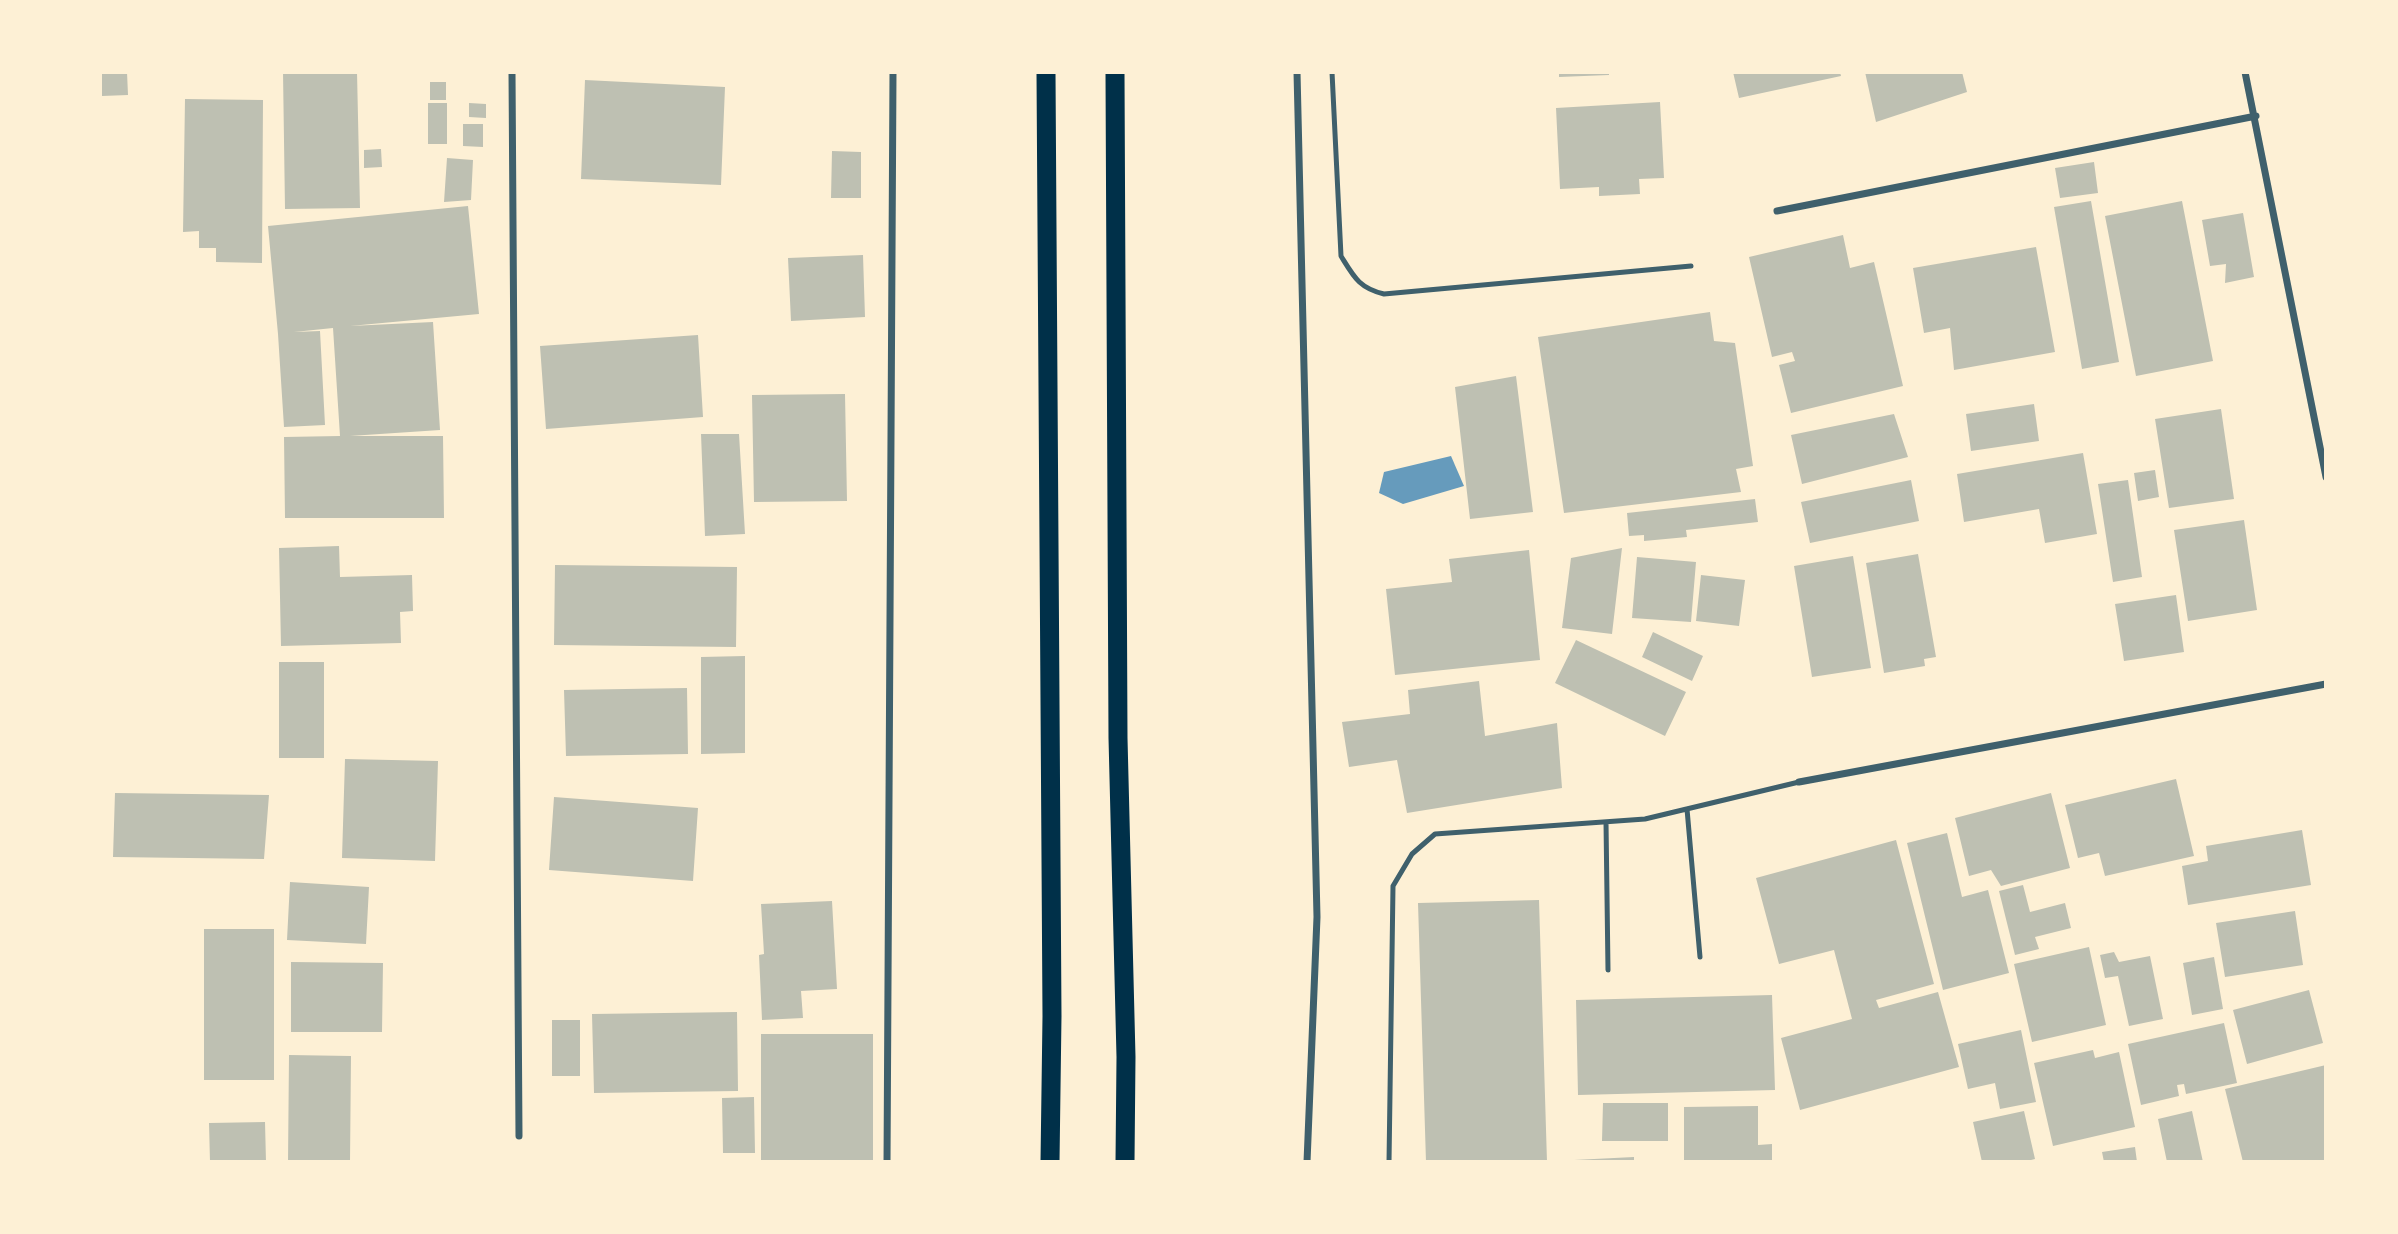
<!DOCTYPE html>
<style>
body{margin:0}
#map{position:relative;width:2398px;height:1234px;overflow:hidden;background:#fdf0d5;font-family:"Fira Sans",sans-serif}
canvas{display:block}
.frame{position:absolute;inset:0;border:74px solid #fdf0d5;pointer-events:none}
</style>
<div id="map">
<canvas width="2398" height="1234"></canvas>
<div class="frame"></div>
</div>
<script>
const ctx = document.querySelector('canvas').getContext('2d');
ctx.lineJoin = 'round';
function fillPath(path, color) { ctx.fillStyle = color; ctx.fill(path, 'evenodd'); }
function stroke(path, color, width, dash) { ctx.strokeStyle = color; ctx.lineWidth = width; ctx.lineCap = dash ? 'butt' : 'round'; ctx.setLineDash(dash || []); ctx.stroke(path); }
const water = new Path2D(`
 M1451,456L1464,486L1403,504L1379,493L1384,472Z`);
const building = new Path2D(`
 M102,72H127L128,95L102,96Z
 M283,72H357L360,208L285,209Z
 M1559,72H1609V75L1559,77Z
 M1733,72H1840L1841,76L1739,98Z
 M1865,72H1962L1967,92L1876,122Z
 M585,80L725,87L721,185L581,179Z
 M430,82H446V100H430Z
 M185,99L263,100L262,263L216,262V248H199V231L183,232Z
 M1660,102L1664,178L1639,179L1640,194L1599,196V187L1560,189L1556,108Z
 M428,103H447V144H428Z
 M469,103L486,104V118L469,117Z
 M463,124H483V147L463,146Z
 M381,149L382,167L364,168V150Z
 M832,151L861,152V198H831Z
 M447,158L473,160L471,200L444,202Z
 M2094,162L2098,193L2060,198L2055,168Z
 M2091,201L2119,362L2082,369L2054,207Z
 M2182,201L2213,361L2136,376L2105,216Z
 M468,206L479,314L350,326L433,322L440,430L350,436H443L444,518H285L284,437L340,436L333,328L294,332L320,331L325,425L284,427L278,334L268,226Z
 M2243,213L2254,277L2225,283L2226,264L2210,266L2202,220Z
 M1843,235L1850,268L1874,262L1903,386L1791,413L1779,365L1795,361L1792,352L1772,357L1749,257Z
 M2036,247L2055,352L1954,370L1950,328L1924,333L1913,268Z
 M863,255L865,317L791,321L788,258Z
 M1710,312L1714,341L1735,343L1753,466L1736,469L1741,492L1564,513L1538,337Z
 M698,335L703,417L546,429L540,346Z
 M1516,376L1533,512L1470,519L1455,387Z
 M845,394L847,501L754,502L752,395Z
 M2034,404L2039,441L1971,451L1966,414Z
 M2221,409L2234,499L2169,508L2155,419Z
 M1894,414L1908,457L1802,484L1791,435Z
 M701,434H739L745,534L705,536Z
 M2083,453L2097,534L2045,543L2039,509L1964,522L1957,474Z
 M2155,470L2159,497L2138,501L2134,473Z
 M1911,480L1919,521L1810,543L1801,502Z
 M2128,480L2142,577L2113,582L2098,484Z
 M1755,499L1758,522L1686,530L1687,537L1644,541V535L1629,536L1627,513Z
 M2244,520L2257,610L2188,621L2174,530Z
 M339,546L340,577L412,575L413,611L400,612L401,643L281,646L279,548Z
 M1622,548L1612,634L1562,628L1571,558Z
 M1529,550L1540,660L1395,675L1386,589L1452,582L1449,559Z
 M1918,554L1936,657L1924,659L1925,666L1884,673L1866,563Z
 M1853,556L1871,668L1812,677L1794,566Z
 M1637,557L1696,562L1691,622L1632,618Z
 M555,565L737,567L736,647L554,645Z
 M1701,575L1745,580L1739,626L1696,621Z
 M2176,595L2184,652L2124,661L2115,604Z
 M1653,632L1703,656L1692,681L1642,657Z
 M1576,640L1686,692L1665,736L1555,683Z
 M745,656V753L701,754V657Z
 M279,662H324V758H279Z
 M1479,681L1485,736L1557,723L1562,788L1407,813L1397,760L1349,767L1342,722L1410,714L1408,690Z
 M687,688L688,754L566,756L564,690Z
 M345,759L438,761L435,861L342,858Z
 M2176,779L2194,856L2105,876L2099,853L2078,858L2065,805Z
 M115,793L269,795L264,859L113,857Z
 M2051,793L2070,868L2001,886L1991,870L1969,876L1955,818Z
 M554,797L698,808L693,881L549,870Z
 M2302,830L2311,885L2188,905L2182,866L2208,861L2206,846Z
 M1947,833L1962,897L1988,890L2009,973L1943,990L1907,843Z
 M1896,840L1934,984L1876,1000L1879,1008L1938,992L1959,1067L1800,1110L1781,1038L1852,1019L1834,950L1779,964L1756,878Z
 M290,882L369,887L366,944L287,940Z
 M2023,885L2030,912L2065,903L2071,928L2035,937L2039,949L2015,955L1999,891Z
 M1539,900L1547,1162H1426L1418,903Z
 M832,901L837,989L801,991L803,1018L762,1020L759,955L764,954L761,904Z
 M2295,911L2303,965L2225,977L2216,923Z
 M204,929H274V1080H204Z
 M2089,947L2106,1025L2032,1042L2014,964Z
 M2114,952L2119,962L2150,956L2163,1019L2129,1026L2118,976L2105,978L2100,955Z
 M2214,957L2223,1009L2192,1015L2183,963Z
 M291,962L383,963L382,1032H291Z
 M2309,990L2323,1043L2247,1064L2233,1010Z
 M1772,995L1775,1090L1578,1095L1576,1000Z
 M737,1012L738,1091L594,1093L592,1014Z
 M552,1020H580V1076H552Z
 M2224,1023L2237,1083L2186,1094L2184,1084L2177,1085L2179,1096L2141,1105L2128,1044Z
 M2021,1030L2036,1102L2000,1109L1995,1083L1968,1089L1958,1044Z
 M761,1034H873V1162L761,1161Z
 M2093,1050L2095,1058L2119,1052L2135,1127L2053,1146L2034,1063Z
 M289,1055L351,1056L350,1162H288Z
 M2326,1065V1162H2243L2225,1089Z
 M754,1097L755,1153H723L722,1098Z
 M1603,1103H1668V1141H1602Z
 M1758,1106V1145L1772,1144V1162H1684V1107Z
 M2024,1111L2035,1159L2023,1162H1982L1973,1122Z
 M2192,1111L2203,1162H2167L2158,1119Z
 M265,1122L266,1162H210L209,1123Z
 M2135,1147L2137,1162H2104L2102,1152Z
 M1634,1157V1162H1574V1160Z`);
const service = new Path2D(`
 M1332,72L1341,256C1354,277 1359,288 1384,294L1691,266
 M1687,809L1700,957
 M1606,822L1608,970
 M1389,1162L1393,886L1412,854L1435,834L1645,819L1799,782`);
const minor = new Path2D(`
 M512,72L519,1136
 M1297,72L1317,917L1307,1162
 M2245,72L2326,477
 M1777,211L2256,116
 M1799,782L2326,684
 M887,1162L893,72`);
const trunk = new Path2D(`
 M1046,72L1052,1016L1050,1162
 M1115,72L1118,738L1126,1057L1125,1162`);
fillPath(water, '#669bbc');
fillPath(building, '#bec0b2');
stroke(service, '#3f606c', 5);
stroke(minor, '#3f606c', 7);
stroke(trunk, '#003049', 19);
</script>
